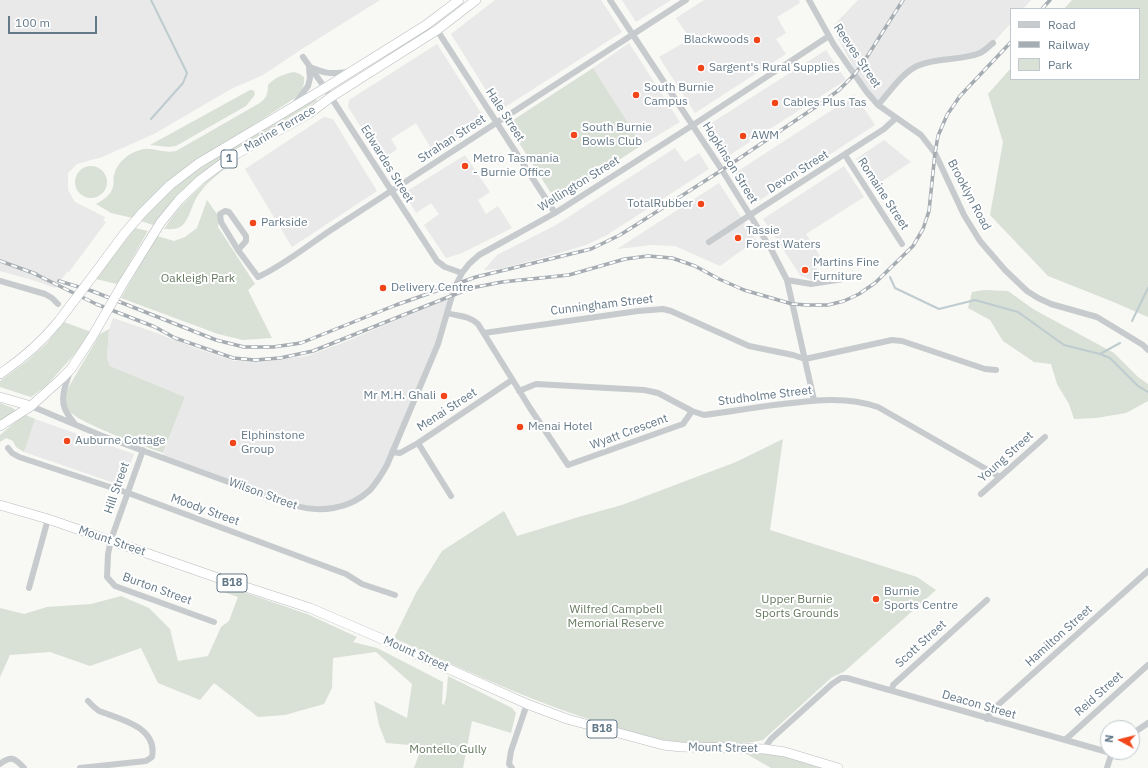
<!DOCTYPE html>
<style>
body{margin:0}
#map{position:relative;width:1148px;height:768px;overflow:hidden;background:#f8f8f4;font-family:"IBM Plex Sans",sans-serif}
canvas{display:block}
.legend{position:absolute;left:1010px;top:8px;width:130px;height:72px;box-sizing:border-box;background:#fff;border:1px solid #c1c9cf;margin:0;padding:5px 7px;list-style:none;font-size:12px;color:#647988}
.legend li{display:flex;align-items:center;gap:8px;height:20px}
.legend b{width:20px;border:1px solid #c1c9cf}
.north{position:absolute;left:1100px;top:720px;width:40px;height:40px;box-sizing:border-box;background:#fff;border:1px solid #c1c9cf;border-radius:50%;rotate:277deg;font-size:11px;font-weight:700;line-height:16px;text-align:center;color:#647988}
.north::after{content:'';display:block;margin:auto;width:14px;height:18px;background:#f2461a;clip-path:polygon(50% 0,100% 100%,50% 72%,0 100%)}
.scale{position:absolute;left:8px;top:16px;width:89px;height:18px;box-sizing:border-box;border:2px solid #647988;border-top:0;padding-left:5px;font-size:12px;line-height:14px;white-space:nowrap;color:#647988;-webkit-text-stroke:3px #fff;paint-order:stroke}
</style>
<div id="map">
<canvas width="1148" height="768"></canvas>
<ul class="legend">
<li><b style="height:5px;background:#c7cbce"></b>Road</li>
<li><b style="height:5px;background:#a5acb2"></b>Railway</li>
<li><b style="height:11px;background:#d9e0d5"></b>Park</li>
</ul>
<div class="north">N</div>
<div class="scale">100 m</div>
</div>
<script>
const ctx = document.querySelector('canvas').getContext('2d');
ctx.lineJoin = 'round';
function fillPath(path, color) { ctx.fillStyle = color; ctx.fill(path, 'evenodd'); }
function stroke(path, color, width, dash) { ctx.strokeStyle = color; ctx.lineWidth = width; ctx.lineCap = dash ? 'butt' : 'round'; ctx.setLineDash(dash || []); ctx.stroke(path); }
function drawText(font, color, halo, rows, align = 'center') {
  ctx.font = font + ' "IBM Plex Sans",sans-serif'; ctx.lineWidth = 4; ctx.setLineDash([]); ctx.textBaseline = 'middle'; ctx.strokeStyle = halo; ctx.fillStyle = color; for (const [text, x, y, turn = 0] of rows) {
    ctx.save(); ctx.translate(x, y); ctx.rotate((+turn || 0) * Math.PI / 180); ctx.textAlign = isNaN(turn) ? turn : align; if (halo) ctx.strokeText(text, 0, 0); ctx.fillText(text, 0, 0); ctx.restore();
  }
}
const built = new Path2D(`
 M0,0H380L305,47L263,75L231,89L154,134L102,157L77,164L68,173V190L75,202L105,217L103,220L106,222L69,272H67L55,288L36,281L0,271Z
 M495,0H601L622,32L499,111L451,34Z
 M622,0H671L636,22Z
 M704,0H799L800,3L777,17L786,33L776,39L786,54L695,113L659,57L690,39L676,18Z
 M858,0H1031L1023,9H1011V23L993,43L981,52L917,66L878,105L856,72L832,27Z
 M629,43L680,122L642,145L593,68Z
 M437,44L486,121L434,153L416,123L391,139L397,149L382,160L348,107L349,100Z
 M826,50L846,80L725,158L705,127Z
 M855,95L875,125L754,204L735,173Z
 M324,117L333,119L377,191L292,247L245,169Z
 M884,140L911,162L873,187L856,159Z
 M675,148L685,162L699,153L709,169L607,235L586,245L546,257L498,269L484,270L497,255L556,225Z
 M465,155L490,192L478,200L486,214L498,206L512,228L462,253L446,258L424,225L439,214L431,203L416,213L404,193Z
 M844,166L864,197L806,234L820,256L812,261L823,279L811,280L800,275L763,219Z
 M719,183L756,240L720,266L675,246L652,245L617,249Z
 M452,297L438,344L379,479L352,502L312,509L162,457L185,397L110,366L107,358L109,329L113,318L151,331L195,348L234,361H269L307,356L340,344Z
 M35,419L134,454L123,486L24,452Z`);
const green = new Path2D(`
 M1072,0H1148V317L1111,301L1048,276L990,215L1003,142L988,94L1011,68V79H1139V9H1064Z
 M593,68L642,145L556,201L507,124Z
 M294,72L300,74L304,77C305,87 301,91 295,98L207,155L133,218L111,213L96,204C103,200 111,195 113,187C114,183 113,179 114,175C117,163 128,153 140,150C152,146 162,154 176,151L258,104C266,99 268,95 268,85C275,77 284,74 294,72Z
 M250,90H253L255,93L254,96L246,106L176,146L169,147L150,145Z
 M315,99L317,101L218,161L197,178L175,199L153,225L141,221L162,198L193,173L216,158Z
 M75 182a16 16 0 1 1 32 0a16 16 0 1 1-32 0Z
 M226,168C213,178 205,184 197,197C191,206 189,222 180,227C175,230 169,229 164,229C180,204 199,187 222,169Z
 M207,200L219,217L218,227L255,284L248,290L272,338L243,340L218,334L121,298L157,236L174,241L185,237L197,228Z
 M135,228L148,231L117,284L96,279Z
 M984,290L1008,291L1033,309L1114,353L1138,377L1148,384V401L1126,413L1096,418L1074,419L1069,404L1057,384L1051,364L1034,362L1003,341L990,320L968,308L972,292Z
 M64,322L91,332L73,356L46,386L31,397L0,387V381L26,362L47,343Z
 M109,329L107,358L110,366L185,397L163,453C144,446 77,423 67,409C64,403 65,394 68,388L100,334Z
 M0,403L13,408L15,410L14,413L0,422Z
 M26,415L35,419L24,452L16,447L13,441L6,438L0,442V435L19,419Z
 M783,439L770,530L917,577L936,590L845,671L831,678L763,740C749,744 735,743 721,743C702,743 683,743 663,740C646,738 628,731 611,726C536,704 465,670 394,638L416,593L442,551L504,511L517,536L582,516L622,505L736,462Z
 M223,585L307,614L357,637L353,642L377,648L443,682L442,704L444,705L446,698L448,676L512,708L516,713L511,733L472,721L463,768H414L422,746L386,743L379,725L374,701L407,718L412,684L376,652L333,658L332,688L324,704L285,715L258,717L214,683L200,700L158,683L141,648L90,666L50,652L10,655L0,677V608L24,614L47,607L91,604L121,596L149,608L170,629L178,661L208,656L221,627L229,621L238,597L221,591Z
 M736,748L764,749L838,768H771Z`);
const stream = new Path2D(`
 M151,0L187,73L183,83L151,119
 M890,277L895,288L939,309L975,300L1018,312L1064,345L1100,354L1120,343
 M1132,321L1148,288
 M1100,354L1110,358L1138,386L1148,392`);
const minor = new Path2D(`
 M610,0L722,170L771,249L787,280L814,400
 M809,0L834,45L866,91L878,105L921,135L935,153L964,215L980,241L1005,270L1027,291L1038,298L1051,304L1097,317L1143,345L1148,350
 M437,30L555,213
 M303,57L325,88L437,261L445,267L462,273
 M310,67C326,74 331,74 348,72
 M296,102L308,86L310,78L309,68
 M878,105C889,93 902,73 917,66C937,57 961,61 980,53C985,51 989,46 993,43
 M845,155L902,244
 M709,242L750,215L884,129L896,118
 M238,250L246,241V236L229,212L225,211L220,214L221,222L238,250L258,277C284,265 307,246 331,230L686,0
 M787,280L811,284L843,279
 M0,281L45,294L52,298L58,304
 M447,313C460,317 468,315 478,324L530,408L568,465L683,424L692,411
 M484,333L638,311L663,309L671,311L749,346L793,355L805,359L892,340L902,341L985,369L996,370
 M70,372C66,383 60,398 65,409C67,414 71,419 74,423
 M519,391L536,384L644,390L658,393L692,411L704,415C727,412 751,408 774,405C809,401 844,395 878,407L1000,477
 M31,406L100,435L264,495C269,496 274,497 279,499C284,501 287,504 293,505C319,513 349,510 370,490C377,482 382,474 387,465L438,344L454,289L462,273L469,264L479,255L499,244L555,213L693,125L829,36
 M418,443L451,496
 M8,448L12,453L19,457L131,494L346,574L362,584L395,595
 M392,452L400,453L418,443L512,380
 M981,494L1045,437
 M113,534L143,450
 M111,540L108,554L107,577L115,586L214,622
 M29,588L48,519
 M892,690L893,685L987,600
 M987,719L990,712L1148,571
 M1132,734L1148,723
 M1065,740L1148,665
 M764,749L771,739L832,684L841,678H847L1111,753
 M0,764C11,755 15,758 24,768
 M80,768L146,761L152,757C158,727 120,719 99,711L94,707L88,701
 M512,768L509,764L511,751L527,704
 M1107,768L1112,752`);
const highway = new Path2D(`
 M95,273L124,234L142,213L170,185L199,163L325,88L426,25L459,0
 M122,285L161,222L179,200L200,180L231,157L310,113L331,97L437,30L476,0
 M0,374C22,359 41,343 58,322
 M0,397L31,406
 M0,426L31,406L61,379L71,369L92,337
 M0,505L48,519L224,580L310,608L389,642L527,704L567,719L663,745L681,747L736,748L764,749L785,752L838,768`);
const rail = new Path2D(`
 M1042,9L1050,0
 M0,261L36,274
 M31,272L96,304L155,327L175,338L233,358L255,360L280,358L313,351L471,288L502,282L569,275L625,259L648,256L672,258L695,266L719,279L744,290L792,304L808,305H828L844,301L859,294L875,283L913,246L923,229L929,211L935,153L938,136L947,115L960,96L1011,42
 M59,281L92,291L216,340L244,347H273L301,343L396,305L476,277L591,249L620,235L639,223L722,170L820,104L839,90L854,75L863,63L903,0`);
const highwayBridge = new Path2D(`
 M58,322L95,273
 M92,337L122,285`);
const markers = [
 [757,40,4,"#f2461a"],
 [701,68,4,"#f2461a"],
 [636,95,4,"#f2461a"],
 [775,103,4,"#f2461a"],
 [574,135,4,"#f2461a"],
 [743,136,4,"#f2461a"],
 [465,166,4,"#f2461a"],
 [701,204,4,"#f2461a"],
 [253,223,4,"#f2461a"],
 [738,238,4,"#f2461a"],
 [805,270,4,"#f2461a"],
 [383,288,4,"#f2461a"],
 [444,396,4,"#f2461a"],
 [520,427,4,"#f2461a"],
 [67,441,4,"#f2461a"],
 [233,443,4,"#f2461a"],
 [876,599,4,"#f2461a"]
];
const shields = [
 [229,159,16],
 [232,583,30],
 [602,729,30]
];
const shieldNames = [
 ["1",229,159],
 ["B18",232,583],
 ["B18",602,729]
];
const poiNames = [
 ["Blackwoods",749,40,"right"],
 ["Sargent's Rural Supplies",709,68],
 ["South Burnie",644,88],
 ["Campus",644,102],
 ["Cables Plus Tas",783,103],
 ["South Burnie",582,128],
 ["Bowls Club",582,142],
 ["AWM",751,136],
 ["Metro Tasmania",473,159],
 ["- Burnie Office",473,173],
 ["TotalRubber",693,204,"right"],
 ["Parkside",261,223],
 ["Tassie",746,231],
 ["Forest Waters",746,245],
 ["Martins Fine",813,263],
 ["Furniture",813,277],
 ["Delivery Centre",391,288],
 ["Mr M.H. Ghali",436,396,"right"],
 ["Menai Hotel",528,427],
 ["Elphinstone",241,436],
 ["Group",241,450],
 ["Auburne Cottage",75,441],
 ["Burnie",884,592],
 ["Sports Centre",884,606]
];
const streetNames = [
 ["Reeves Street",857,56,56],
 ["Hale Street",505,115,57],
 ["Marine Terrace",280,129,-30],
 ["Strahan Street",452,139,-33],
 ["Hopkinson Street",730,163,58],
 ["Edwardes Street",387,164,58],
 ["Devon Street",798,172,-32],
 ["Wellington Street",579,184,-32],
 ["Romaine Street",883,194,57],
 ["Brooklyn Road",969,195,62],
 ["Cunningham Street",602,305,-7],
 ["Studholme Street",765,396,-7],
 ["Menai Street",447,410,-33],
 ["Wyatt Crescent",629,432,-20],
 ["Young Street",1006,457,-42],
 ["Hill Street",117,488,-71],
 ["Wilson Street",263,494,20],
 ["Moody Street",205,510,20],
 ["Mount Street",112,541,19],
 ["Burton Street",157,589,20],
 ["Hamilton Street",1059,636,-42],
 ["Scott Street",921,644,-42],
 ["Mount Street",416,654,24],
 ["Reid Street",1099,694,-42],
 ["Deacon Street",979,705,16],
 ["Mount Street",723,748,1]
];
const parkNames = [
 ["Oakleigh Park",198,279],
 ["Upper Burnie",797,600],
 ["Sports Grounds",797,614],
 ["Wilfred Campbell",616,610],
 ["Memorial Reserve",616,624],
 ["Montello Gully",448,750]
];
fillPath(built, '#e8e9e8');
fillPath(green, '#d9e0d5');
stroke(stream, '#becbcf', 2);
stroke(highway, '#b9bdc0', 10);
stroke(minor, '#c7cbce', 6);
stroke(highway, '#fff', 9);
stroke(rail, '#a5acb2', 3.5);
stroke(rail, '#fff', 2, [6]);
stroke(highwayBridge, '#b9bdc0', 10, []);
stroke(highwayBridge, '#fff', 9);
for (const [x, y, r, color] of markers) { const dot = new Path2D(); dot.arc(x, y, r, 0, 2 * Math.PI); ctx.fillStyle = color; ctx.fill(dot); stroke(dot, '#fff', 1.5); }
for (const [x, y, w] of shields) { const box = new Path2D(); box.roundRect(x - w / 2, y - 9, w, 18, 3); ctx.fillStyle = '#fff'; ctx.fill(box); stroke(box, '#647988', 1); }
drawText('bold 11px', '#647988', null, shieldNames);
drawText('12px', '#647988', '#fff', poiNames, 'left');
drawText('12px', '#647988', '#fff', streetNames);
drawText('12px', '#667a5f', '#fff', parkNames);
</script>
